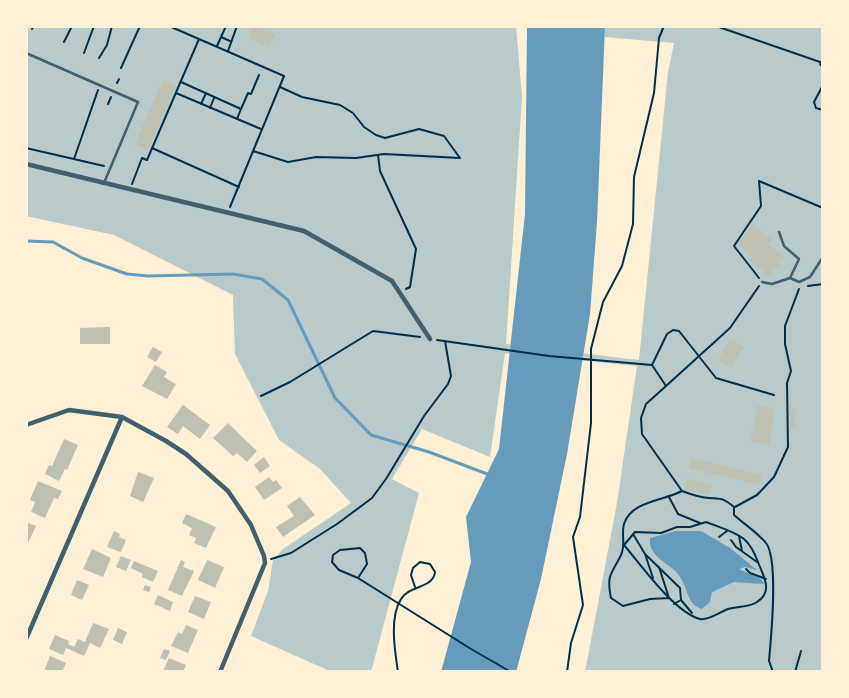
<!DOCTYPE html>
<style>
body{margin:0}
#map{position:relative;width:849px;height:698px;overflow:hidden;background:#fdf0d5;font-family:Georgia,serif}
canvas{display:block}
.frame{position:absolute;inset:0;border:28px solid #fdf0d5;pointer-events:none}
</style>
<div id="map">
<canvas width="849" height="698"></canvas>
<div class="frame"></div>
</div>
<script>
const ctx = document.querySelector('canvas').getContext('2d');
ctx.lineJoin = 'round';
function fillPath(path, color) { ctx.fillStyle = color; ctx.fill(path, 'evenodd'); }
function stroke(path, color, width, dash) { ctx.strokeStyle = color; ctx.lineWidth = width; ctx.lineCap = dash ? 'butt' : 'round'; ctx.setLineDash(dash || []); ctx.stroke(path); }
const green = new Path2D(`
 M26,26H516L522,97L506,344L639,360L668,72L674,43L605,37V26H823V672H585L617,503L637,366L505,353L490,457L422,429L392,479L419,493L371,672H332L251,636L268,591L273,560L283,549L351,503L320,469L279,440L235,354L233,295L114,235L26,216Z`);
const water = new Path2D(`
 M527,26H605L597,222L590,314L567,454L541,579L516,672H441L471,562L466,517L499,449L525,214Z
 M676,531H701L730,548L757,570L745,567L739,569L761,579L764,584L734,582L712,592L710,602L702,609C685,604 689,586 677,573C667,561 648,557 650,538Z`);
const stream = new Path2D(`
 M26,241L53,242L82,258L127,274L148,276L233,274L262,279L288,300L335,398L371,435L429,452L490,475`);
const building = new Path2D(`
 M253,26L275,35L269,48L248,38Z
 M163,80L176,85L148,150L135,144Z
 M753,224L772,240L768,244L785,257L769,276L750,261L753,257L737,244Z
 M110,327V344H80V328Z
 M730,339L744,347L731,368L718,360Z
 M153,347L162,352L156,362L147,357Z
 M155,365L167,372L164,377L176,384L167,399L142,386Z
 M183,405L210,425L200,439L183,426L178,434L167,427Z
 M757,406L775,409L769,445L750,441Z
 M792,408L796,409L795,426H790Z
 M228,423L257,451L247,462L237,453L233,456L213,438Z
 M64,439L78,445L67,470L65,469L59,481L45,474L49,465L52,466Z
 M264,457L270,466L260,473L254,465Z
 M692,458L762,475L759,485L689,468Z
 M138,472L154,478L143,502L130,496Z
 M269,477L273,482L276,480L282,488L264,500L255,487Z
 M687,479L712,485L710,495L685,489Z
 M38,481L62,491L58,499L54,498L45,518L31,512L35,502L30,500Z
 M300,497L315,515L283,537L276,527L294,516L287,506Z
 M186,514L216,527L206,548L194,543L196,538L189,535L192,528L182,523Z
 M28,523L36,526L26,547V526Z
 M114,531L120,534L119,537L126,540L121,552L107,547Z
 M92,549L111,558L103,577L83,569Z
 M121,556L131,560L126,571L116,567Z
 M181,560L185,562L183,567L194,571L182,596L168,590Z
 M207,560L224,567L215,588L198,580Z
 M134,561L158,571L153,582L142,577L143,574L131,568Z
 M77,580L89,585L82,600L71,595Z
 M145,585L151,587L149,592L143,590Z
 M158,595L173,602L170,611L154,604Z
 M195,596L211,602L204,619L188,612Z
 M93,623L109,629L100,648L90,643L84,656L66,648L63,655L49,649L55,635L69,641L68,644L74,647L78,639L85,642Z
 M186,625L198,630L188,653L171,646L178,632L182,634Z
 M118,628L127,632L122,644L113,640Z
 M164,649L170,651L166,660L160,658Z
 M50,656L66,663L62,672L44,671Z
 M169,658L186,665L183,672L163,671Z`);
const path = new Path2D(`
 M169,26L284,76L230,207
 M716,26L823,63
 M32,29L34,26
 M221,37L230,41
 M64,42L72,26
 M217,46L226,26
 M228,51L237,26
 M84,53L94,26
 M99,58L107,45L112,26
 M820,64L823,68
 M121,68L140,26
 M181,82L241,109L248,93L251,94L259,75
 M117,83L119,79
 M823,85L814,102L816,108L823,110
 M176,93L261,129
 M108,104L111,97
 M201,104L206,93
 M210,108L214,98
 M237,119L241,109
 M26,148L104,166
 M152,148L239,187
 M253,151L288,162L316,157L356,158L384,154L460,158L444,136L419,129L385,138L376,135L364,127L353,113L340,105L302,97L280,87
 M378,155L380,171L416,249L410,287L406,289
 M74,159L98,90
 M132,184L142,158L147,160L199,39
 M759,278L734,246L761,206L759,181L823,208
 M808,286L823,284
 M437,340L549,356L652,365L666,386L730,328L759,286
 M652,365L667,334L673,330L679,331L716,378L774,395
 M666,386L646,404L641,418L642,434L682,491C690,494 701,498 709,498C723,499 723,498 734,507V515C744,524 758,533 766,543C779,560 771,638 769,661L773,672
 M261,396L290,382L373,331L420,337
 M669,497L678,514L700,523
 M735,507L757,495L774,477L788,447L787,383L791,371L785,344V326L799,289
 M706,522C719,527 734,531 744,539C751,545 755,554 758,562C763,576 774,591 757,602C748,608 738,606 728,609C720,612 708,621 700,619C675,613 641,565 624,545L635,532L661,533L677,527H690Z
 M633,534L645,554L680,588L681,600L674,604
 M739,536L742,551
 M719,537L727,531
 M731,540L736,547L757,562
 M645,554L653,578
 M271,559L291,553L337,524L372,498L386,479L424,416L448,384L451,376L445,341
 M659,567L669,598L650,599L623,606L611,598C606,574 612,574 621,555C626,544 621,535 624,524C631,501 663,501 682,491
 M746,569L750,573L766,579
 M358,578L367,564L365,553L360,548L340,550L333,555L332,562L339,570L358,578L471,649L511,672
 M681,600L692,613
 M398,672C395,651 389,618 401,599C409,585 433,589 435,572L430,564L420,562L413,568L411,575L415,587
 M567,672L571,643L583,605L573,537L580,517L591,423V349L603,302L622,266L633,224L634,177L654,93L659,38L664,26
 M795,672L801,651`);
const service = new Path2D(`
 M26,53L138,102L104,183
 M779,232L784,246L799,259L790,278
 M762,282L772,284L790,278L799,282L810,277L823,257`);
const minor = new Path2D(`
 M26,164L304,231L392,281L430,339
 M26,425L69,410L122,417L166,441L186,454L228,491L251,525L264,556L265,563L220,672
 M26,639L122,417`);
fillPath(green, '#b9caca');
fillPath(water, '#669bbc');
stroke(stream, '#669bbc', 3);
fillPath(building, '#bec0b2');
stroke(path, '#003049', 2);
stroke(service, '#3f606c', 2.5);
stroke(minor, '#3f606c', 4.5);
</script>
